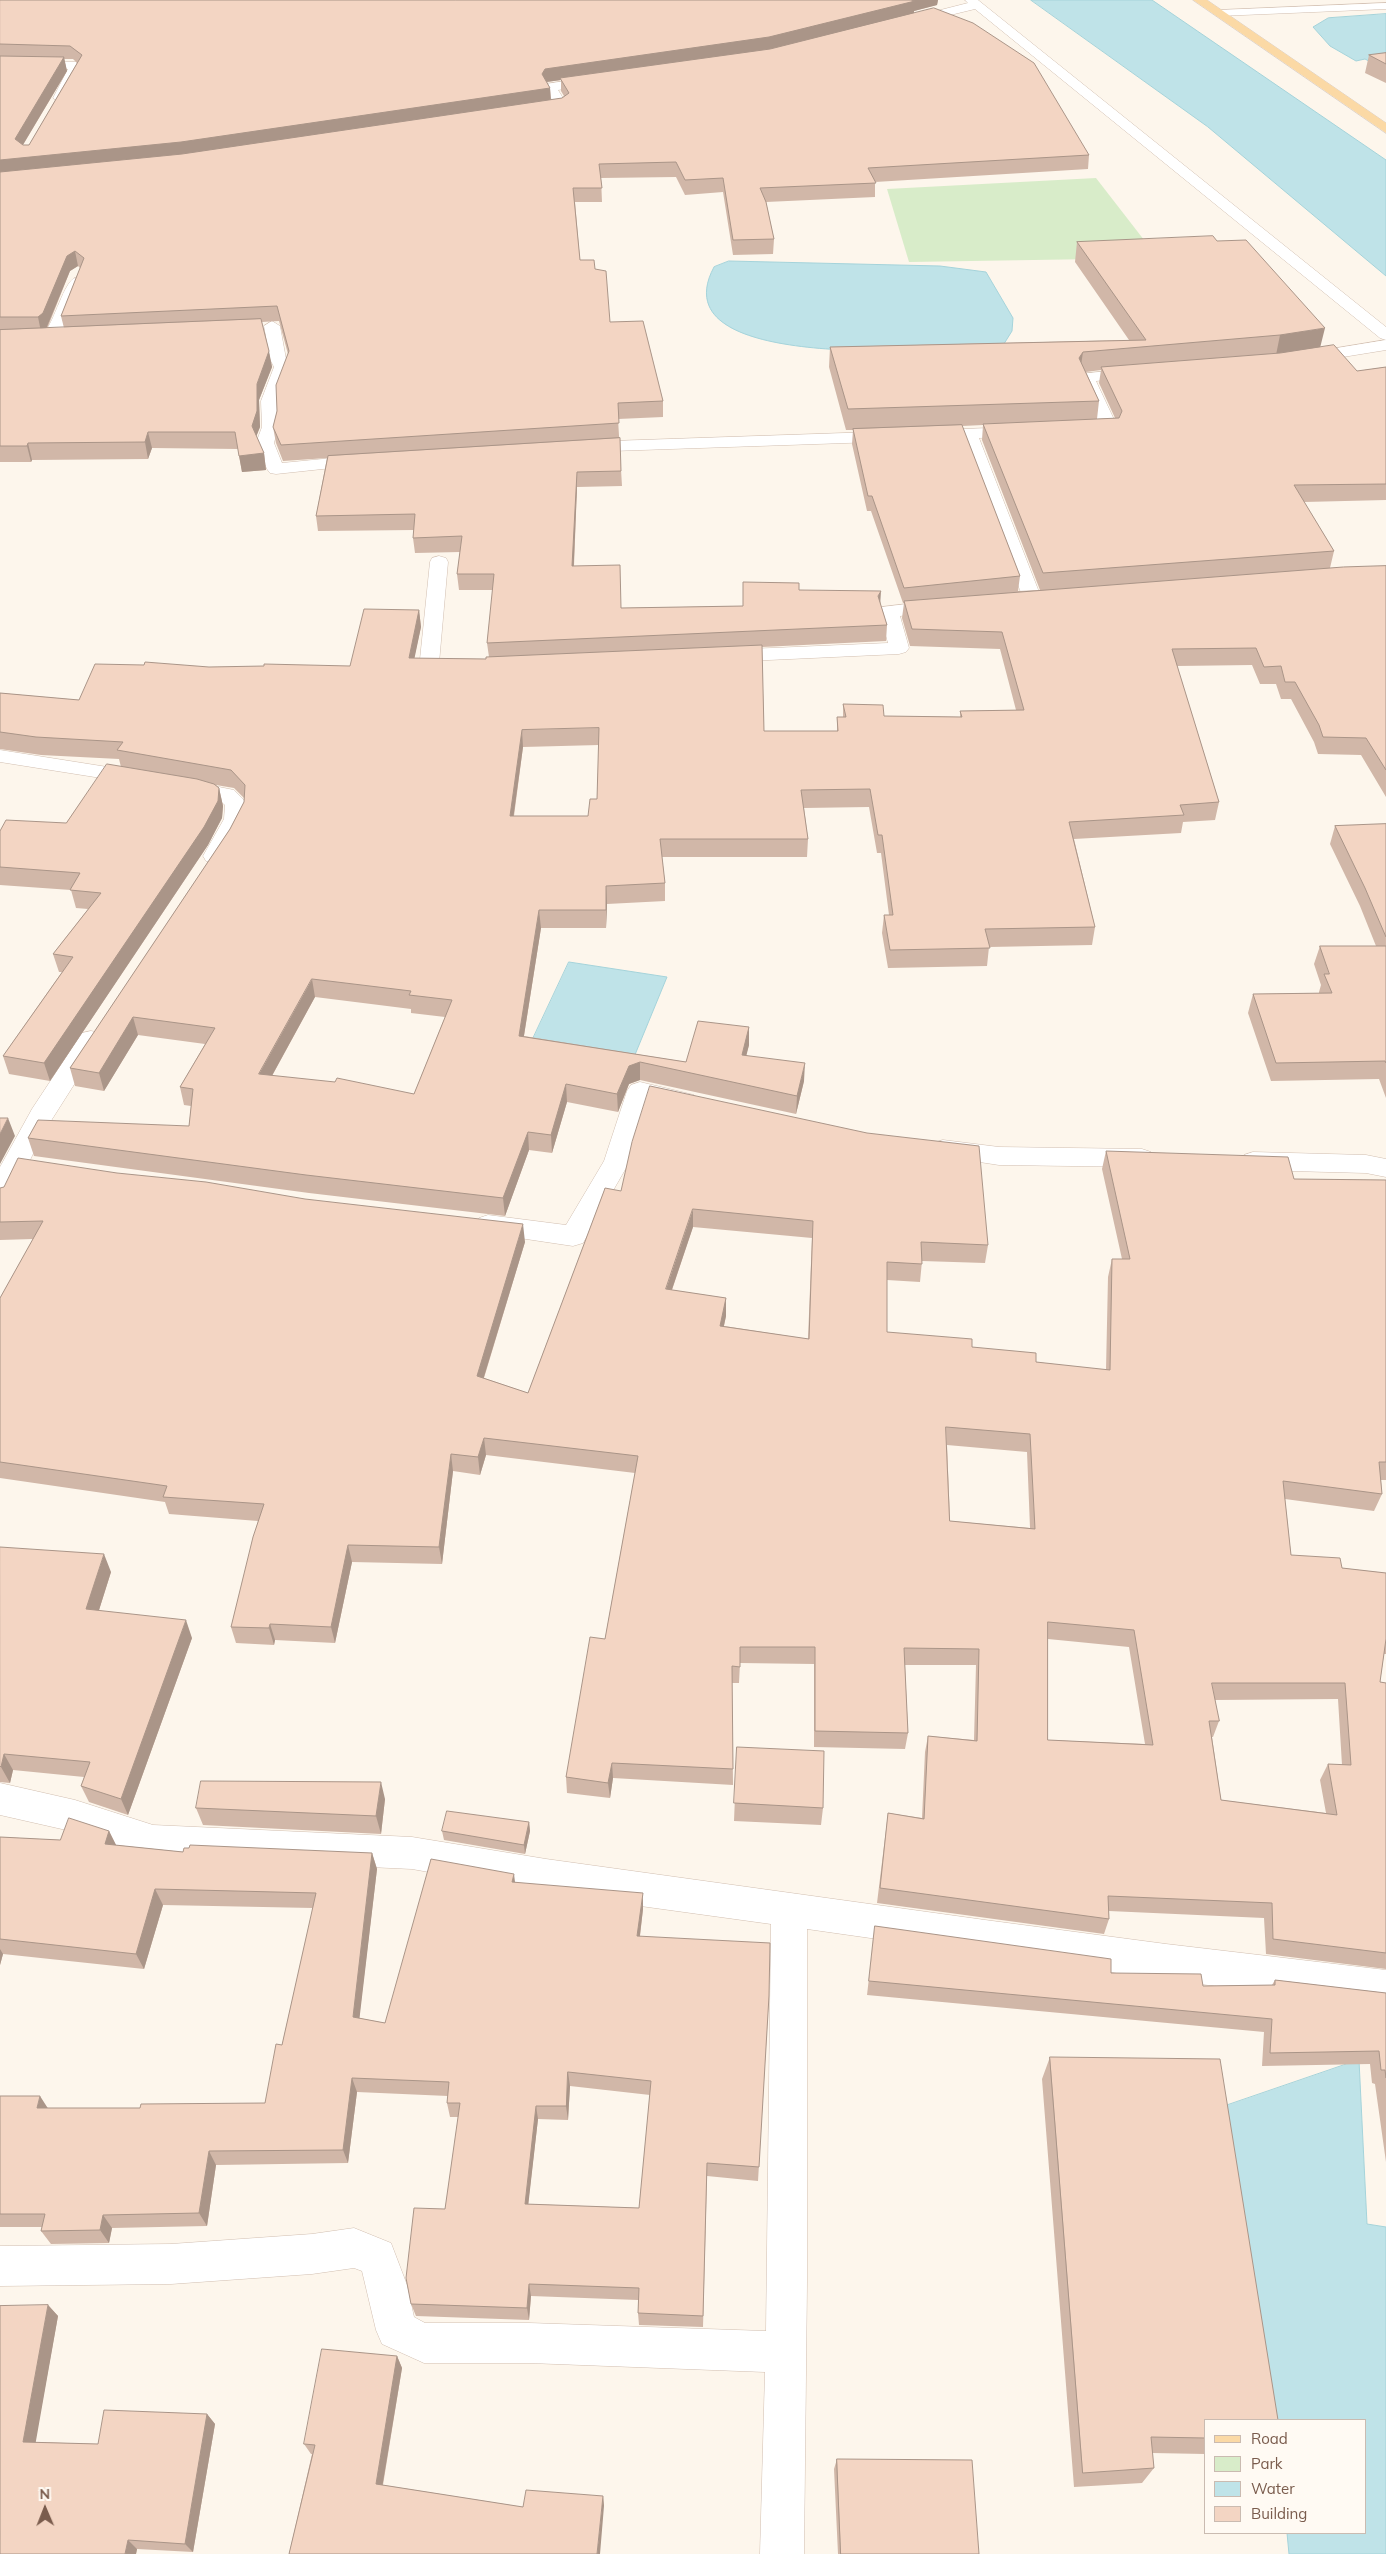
<!DOCTYPE html>
<style>
body{margin:0}
#map{position:relative;width:1386px;height:2554px;overflow:hidden;background:#fdf6ec;font-family:Mulish,sans-serif}
canvas{display:block}
.legend{position:absolute;left:1204px;top:2419px;width:162px;height:115px;box-sizing:border-box;background:#fffaf3;border:1px solid #cabbb1;margin:0;padding:6px 9px;list-style:none;font-size:15px;color:#7a5c4d}
.legend li{display:flex;align-items:center;gap:10px;height:25px}
.legend b{width:25px;border:1px solid #cabbb1}
.north{position:absolute;left:20px;top:2484px;width:50px;height:50px;-webkit-text-stroke:4px #fffaf3;paint-order:stroke;rotate:359deg;font-size:14px;font-weight:700;line-height:20px;text-align:center;color:#7a5c4d}
.north::after{content:'';display:block;margin:auto;width:18px;height:22px;background:#7a5c4d;clip-path:polygon(50% 0,100% 100%,50% 72%,0 100%)}
</style>
<div id="map">
<canvas width="1386" height="2554"></canvas>
<ul class="legend">
<li><b style="height:6px;background:#fbd9a5"></b>Road</li>
<li><b style="height:14px;background:#d8ecc9"></b>Park</li>
<li><b style="height:14px;background:#bfe3e8"></b>Water</li>
<li><b style="height:14px;background:#f3d5c3"></b>Building</li>
</ul>
<div class="north">N</div>
</div>
<script>
const ctx = document.querySelector('canvas').getContext('2d');
ctx.lineJoin = 'round';
function fillPath(path, color) { ctx.fillStyle = color; ctx.fill(path, 'evenodd'); }
function stroke(path, color, width, dash) { ctx.strokeStyle = color; ctx.lineWidth = width; ctx.lineCap = dash ? 'butt' : 'round'; ctx.setLineDash(dash || []); ctx.stroke(path); }
const green = new Path2D(`
 M1096,178L1158,258L909,262L887,189Z`);
const water = new Path2D(`
 M1031,0H1152L1386,160V276L1208,127Z
 M1386,14V70L1365,59L1356,61L1330,46L1313,27L1328,18Z
 M729,261L940,266L986,272L1013,318L1012,331L1002,347C953,348 655,376 714,267Z
 M569,962L667,977L632,1062L530,1045Z
 M1359,2060L1367,2224L1386,2227V2554H1289L1287,2533H1365V2420H1272L1225,2106Z`);
const minor = new Path2D(`
 M965,0H978L1386,327V340L1380,338L975,9L909,25L903,21L905,19L968,3Z
 M1386,3V9L1219,16L1213,13L1219,10Z
 M0,59L76,62L82,66L65,98L59,102L53,98L68,69L0,67Z
 M597,76L603,80L601,83L558,90L568,106L567,109L533,114L527,110L533,106L554,103L544,87L546,84Z
 M75,278L83,283C65,337 60,349 0,345V335L28,337L44,333C55,321 64,281 75,278Z
 M272,321L280,326L286,359L290,367L277,401L278,427L274,443L282,463L363,455L369,456L372,460L369,464L276,474L270,473L267,469L256,443L262,427L261,401L274,367L270,359L264,326Z
 M1386,340V350L1306,363L1298,358L1306,353Z
 M1136,368L1142,370L1144,373L1142,376L1096,381L1118,428L1116,432L1077,433L1075,429L1077,425L1099,423L1078,377L1080,374Z
 M1020,427L1026,428L1028,432L1026,436L979,438L1039,592H1069L1071,596L1069,600L1032,604L1025,602L1023,598L963,439L583,452L577,451L574,447L577,443L583,442Z
 M439,556L446,558L448,562L439,663L462,664L465,668L462,672C450,675 434,676 422,673L419,669L430,562L432,558Z
 M940,600L947,602L950,606L947,610L900,616L909,648L906,652L899,654L725,662L718,660L715,656L718,652L725,650L888,643L879,611L882,607Z
 M0,750L139,772L147,773L150,778L147,783L139,784L0,762Z
 M184,780L234,790L247,803L246,819L222,861L214,863L206,861L203,856L224,819L225,805L219,800L176,791L173,786L176,781Z
 M91,1031L100,1033L103,1039L42,1135L9,1204L0,1206V1167L32,1109L82,1033Z
 M640,1082L694,1095L698,1101L694,1107L685,1110L649,1102L630,1161L583,1243L573,1246L479,1232L475,1225L479,1218L488,1215L566,1225L604,1161L627,1091L631,1085Z
 M943,1140L999,1147L1142,1149L1151,1152L1155,1158L1151,1164L1142,1167L999,1165L934,1155L930,1149L934,1143Z
 M1253,1152L1366,1155L1386,1159V1177L1366,1173L1253,1170L1244,1167L1240,1161L1244,1155Z
 M0,1783L75,1800L153,1825L412,1837L546,1859L985,1920L1166,1944L1386,1970V2006L1166,1980L807,1929V2282L804,2554H760L765,2372L529,2363H424L382,2344L376,2330L362,2271L354,2268L312,2274L171,2284L0,2286V2246L171,2244L312,2234L354,2228L391,2243L407,2285L414,2317L425,2323H529L766,2331L771,1924L546,1893L412,1869L153,1857L75,1832L0,1815Z`);
const major = new Path2D(`
 M1193,0H1207L1386,123V133Z`);
const wall = new Path2D(`
 M0,0H938L937,5L914,11V13L1089,155L1088,169L875,182V197L766,202L774,239L773,254L733,255L723,192L685,195L676,177L601,178L602,202H575L580,260L595,269L610,322L663,401V417L618,419L622,486L577,487L574,566L621,608L743,606L799,590L880,602L887,625L886,641L762,647L764,731H837V717H843V704L884,716L960,717V711L1016,710L1000,649L910,646L902,618L904,603H903L871,511H867L852,444L853,430H846L829,367L830,347L1129,340L1075,262L1077,242L1217,241L1320,347L1357,371L1386,367V500L1304,502L1334,551L1330,568L1386,566V797L1361,755L1318,754L1314,742L1291,699H1281L1276,684H1260L1252,665L1177,666L1219,802L1215,820L1183,822L1181,833L1074,839L1095,927L1092,945L989,947L987,966L888,968L882,933L884,915H889L881,853H877L869,807L804,808L808,839L807,857H662L665,883V901L607,904L606,928H541L524,1036L686,1062L749,1027V1045L746,1055L804,1081L796,1114L640,1080L629,1084L618,1112L567,1102L552,1153L529,1150L505,1216L309,1193L34,1156L28,1138L189,1126L191,1106L184,1105L180,1087L205,1044L138,1035L104,1091L75,1086L70,1068L230,829L244,802V798L234,788L216,785L219,788L223,806L222,818L208,845L50,1081L9,1074L3,1056L62,972H59L53,954L88,909L76,908L71,890L0,885V831L66,823L121,767L119,759L41,755L0,749V693L79,700L209,667L350,666L419,610L421,627L414,658L486,659L489,657L487,643L493,590H459L457,574L460,552L415,553L413,538L414,530L318,531L316,516L327,458L283,461L276,443L273,427L277,411L288,354L279,321L262,322L272,367L259,400L260,427L256,437L264,453L266,470L242,472L238,449L152,448L148,459L32,460L31,462H0ZM64,59H73L77,63L29,145H23L67,71ZM561,80V91L564,96L562,98L551,100L550,88L547,82ZM78,266L80,268L61,316L64,328L47,329L70,271ZM1101,370L1099,383L1115,418L1097,419L1099,401L1086,372ZM983,425L982,440L1040,590L1018,591L1020,576L962,426ZM599,745L597,799L588,816H514L523,747ZM315,997L411,1009V1013L445,1017L414,1094L272,1076Z
 M1386,53V83L1365,73L1369,55Z
 M1386,824V1098L1379,1079L1271,1081L1248,1013L1253,994L1319,993V992L1321,985L1314,964L1320,946H1376L1360,906L1330,844L1335,826Z
 M1106,1151L1294,1179L1386,1180V1480H1381L1382,1494L1374,1511L1285,1499L1291,1555L1342,1568L1386,1573V1654H1384L1380,1682L1386,1683V1969L1266,1954L1264,1918L1109,1911V1919L1104,1934L877,1903L888,1813L922,1818L925,1752L928,1736L974,1740L976,1665H905L908,1733L905,1749L814,1747V1664L740,1663L739,1683H732L733,1785L613,1778L610,1798L567,1793L566,1777L605,1639L635,1473L486,1455L480,1475L453,1471L442,1564L352,1562L335,1643L275,1640L274,1645L236,1643L231,1627L258,1521L169,1514L165,1502L0,1478V1298L33,1239L0,1240V1188L525,1242L484,1378L528,1393L604,1191L988,1245L985,1263L922,1261L920,1282L887,1280V1332L972,1347L1036,1362L1106,1370L1108,1277L1112,1259H1122L1102,1169ZM693,1227L812,1238L808,1339L724,1326L726,1316V1298L672,1290ZM947,1445L1027,1452L1030,1528L950,1521ZM1048,1639L1129,1647L1145,1744L1048,1740ZM1338,1699L1342,1765L1328,1764L1320,1780L1326,1813L1221,1800L1212,1737H1213L1219,1721L1215,1700Z
 M0,1547L111,1572L99,1610L192,1638L128,1815L89,1802L81,1786L84,1777L13,1770L10,1783L0,1782Z
 M737,1747L823,1808L821,1825L734,1821Z
 M385,1799L381,1834L203,1825L196,1808Z
 M529,1822L530,1831L525,1854L444,1840L442,1831Z
 M109,1831L116,1845L183,1852L372,1853L377,1869L359,2018L385,2023L515,1882L643,1909L640,1936L769,1996L758,2181L707,2176L703,2327L639,2325L638,2313V2300L531,2296L529,2320L416,2316L411,2304L445,2209L459,2117H450L447,2103L448,2096L357,2092L348,2163L216,2165L207,2226L112,2228L109,2243L51,2244L41,2231L42,2227H0V2096L48,2108H140L265,2103L282,2045L313,1908L163,1905L144,1969L3,1954L0,1965V1837L60,1840ZM570,2086L650,2095L639,2208L528,2204L538,2119L568,2120Z
 M875,1926L1111,1973L1203,1986L1272,1985L1275,1980L1386,1993V2162L1375,2084L1372,2083L1370,2064L1262,2066L1264,2032L867,1995Z
 M1050,2057L1205,2420V2454L1152,2453L1154,2468L1142,2483L1074,2487L1042,2079Z
 M48,2305L58,2316L35,2442L98,2444L207,2414L215,2424L193,2552L137,2549L136,2554H0Z
 M397,2356L402,2368L383,2485L523,2507L603,2496L604,2506L289,2554L312,2454H311L304,2444Z
 M837,2459L979,2554H838L834,2469Z`);
const shadedWall = new Path2D(`
 M909,0H938L937,5L914,11V14L769,50L560,78L561,80L546,82L542,74L545,69Z
 M64,57L67,71L18,153L15,139Z
 M550,88L551,102L184,156L0,175V160Z
 M75,251L78,266L70,271L46,329L41,332L38,317L67,256Z
 M1325,328L1320,348L1276,355L1280,335Z
 M269,351L272,367L259,400L260,427L254,442L252,426L257,384Z
 M1083,352L1080,372L1079,358Z
 M148,432L152,448L148,459L145,442Z
 M28,443L32,460L31,462L27,446Z
 M264,453L266,470L242,472L239,456Z
 M577,472V487L573,582L572,566Z
 M881,591L880,607L878,596Z
 M419,610L421,627L411,675L409,658Z
 M522,730L523,747L511,834L510,816Z
 M219,788L223,806L222,818L208,845L50,1081L44,1063Z
 M606,886L607,904L606,928Z
 M539,910L541,928L521,1054L519,1036Z
 M312,979L315,997L263,1092L259,1074Z
 M133,1017L138,1035L104,1091L99,1073Z
 M749,1027V1045L742,1073V1055Z
 M640,1062V1080L629,1084L618,1112L617,1094L629,1066Z
 M805,1063L804,1081L796,1114L797,1096Z
 M566,1084L567,1102L552,1153L551,1135Z
 M8,1118L15,1136L0,1164V1134Z
 M528,1132L529,1150L505,1216L503,1198Z
 M693,1209V1227L666,1307V1289Z
 M523,1224L525,1242L479,1393L477,1376Z
 M726,1298V1316L720,1343V1326Z
 M484,1438L486,1455L480,1475L478,1457Z
 M451,1454L453,1471L442,1564L439,1547Z
 M348,1545L352,1562L335,1643L331,1627Z
 M104,1554L111,1572L94,1626L86,1609Z
 M186,1620L192,1638L128,1815L121,1799Z
 M270,1624L275,1640L274,1645L269,1628Z
 M4,1754L13,1770L10,1783L1,1767Z
 M612,1763L613,1778L610,1798L608,1783Z
 M381,1782L385,1799L381,1834L376,1816Z
 M529,1822L530,1831L525,1854L524,1845Z
 M109,1831L117,1847L105,1844Z
 M372,1853L377,1869L358,2031L353,2017Z
 M514,1874L516,1890L512,1882Z
 M155,1889L163,1905L144,1969L136,1954Z
 M643,1893V1909L638,1951L637,1936Z
 M0,1949L3,1954L0,1965Z
 M568,2072L570,2086L568,2120L566,2106Z
 M352,2078L357,2092L348,2163L343,2150Z
 M40,2096L49,2110L37,2108Z
 M536,2106L538,2119L527,2216L525,2204Z
 M209,2151L216,2165L207,2226L199,2213Z
 M103,2215L112,2228L109,2243L100,2230Z
 M529,2284L531,2296L529,2320L527,2308Z
 M48,2305L58,2316L34,2452L23,2442Z
 M397,2356L402,2368L381,2494L376,2484Z
 M207,2414L215,2424L193,2552L185,2544Z
 M603,2496L604,2506L600,2554H597Z
 M128,2540L137,2549L136,2554H125Z`);
const building = new Path2D(`
 M0,0H911L915,1L769,37L545,69L542,74L550,88L181,142L0,160V56L64,57L15,139L23,145H29L82,55L70,46L0,44Z
 M934,8L973,23L1034,63L1089,155L868,168L876,183L760,188L766,202L774,239L733,240L723,178L685,180L676,162L599,164L602,188H573L580,260H594L595,269L606,271L610,322L643,321L663,401L618,403L619,423L281,445L273,427L277,411L276,385L289,351L277,306L61,316L84,258L75,251L67,256L43,313L38,317H0V172L182,154L562,98L569,93L560,78L770,49Z
 M1386,53V64L1369,55Z
 M1213,236L1217,241L1246,240L1325,328L1280,335L1083,352L1079,358L1099,401L848,409L830,347L1146,340L1077,242Z
 M261,319L269,351L257,384V411L252,426L264,453L239,456L235,432H148L145,442L28,443L27,446H0V330Z
 M1334,345L1357,371L1386,367V484L1294,485L1334,551L1043,573L983,424L1119,418L1122,411L1101,367L1280,353Z
 M962,425L1020,576L904,588L872,496H868L853,429Z
 M620,438L621,471L577,472L572,566L620,565L621,608L743,606V582L799,583V590L881,591L878,596L887,625L487,643L494,574H457L462,536L413,538L415,514L316,516L328,456Z
 M1386,566V770L1366,738L1323,737L1319,725L1295,682H1285L1281,666L1264,667L1256,648L1172,649L1219,802L1180,805L1184,815L1069,822L1095,927L985,929L990,948L890,950L884,915H893L882,835H878L870,789L801,790L808,839H660L665,883L606,886V910H539L519,1036L686,1062L698,1021L749,1027L742,1055L805,1063L797,1096L640,1062L629,1066L617,1094L566,1084L551,1135L528,1132L503,1198L306,1175L28,1138L38,1120L189,1126L193,1089L180,1087L215,1028L133,1017L99,1073L70,1068L230,829L244,802L245,785L231,770L117,750L123,742L36,737L0,732V693L79,700L95,664L144,665L145,662L209,667L264,666V664L350,666L364,609L419,610L409,658L486,659V657L762,645L764,731H838L837,717H846L843,704L883,705L884,716L962,717L960,711L1024,710L1002,632L912,629L904,601L1343,567ZM599,728L597,799H590L588,816H510L522,730ZM312,979L411,991L409,995L452,1000L414,1094L337,1078L335,1082L259,1074Z
 M107,764L197,779L214,784L219,788L218,801L204,827L44,1063L3,1056L73,957L53,954L101,893L70,890L80,873L0,867V831L6,820L66,823Z
 M1386,824V937L1365,888L1335,826Z
 M1320,946H1386V1063L1385,1061L1276,1063L1253,994L1332,993L1324,974H1329Z
 M650,1086L867,1133L979,1146L988,1245L921,1242L922,1264L887,1262V1332L972,1339V1347L1036,1353V1362L1110,1370L1112,1259H1130L1106,1151L1288,1157L1294,1179L1386,1180V1462H1379L1382,1494L1283,1481L1291,1555L1340,1558L1342,1568L1386,1573V1639L1380,1682L1386,1683V1953L1273,1939L1272,1903L1108,1896L1109,1919L880,1888L888,1813L924,1819L928,1736L977,1741L979,1649L904,1648L908,1733L815,1731V1647H740V1667L732,1666L733,1769L612,1763L608,1783L566,1777L590,1637L605,1639L638,1456L484,1438L478,1457L451,1454L439,1547L348,1545L331,1627L270,1624L269,1628L231,1627L253,1537L264,1504L163,1497L167,1486L0,1462V1298L43,1221L0,1222V1188L4,1187L18,1158L117,1173L206,1182L305,1199L523,1224L477,1376L528,1393L604,1191L605,1188L621,1191L632,1142ZM693,1209L813,1221L809,1339L720,1326L726,1298L666,1289ZM946,1427L1030,1434L1035,1529L950,1521ZM1048,1622L1134,1630L1153,1745L1048,1740ZM1212,1683H1345L1351,1765L1328,1764L1337,1815L1221,1800L1209,1721H1219Z
 M0,1118H8L0,1134Z
 M0,1547L104,1554L86,1609L186,1620L121,1799L81,1786L90,1762L4,1754L1,1767L0,1766Z
 M737,1747L824,1751L823,1808L734,1803Z
 M201,1781L381,1782L376,1816L196,1808Z
 M447,1811L529,1822L524,1845L442,1831Z
 M69,1818L109,1831L105,1844L183,1852L184,1848H189L190,1845L372,1853L353,2017L385,2023L431,1859L514,1874L512,1882L643,1893L637,1936L770,1943L769,1996L759,2167L707,2163L703,2316L638,2313L639,2288L529,2284L527,2308L411,2304L406,2278L414,2208L445,2209L460,2103H447L449,2082L352,2078L343,2150L209,2151L199,2213L103,2215L100,2230L41,2231L45,2214H0V2096H40L37,2108H140L141,2104L265,2103L276,2044L282,2045L316,1893L155,1889L136,1954L0,1939V1837L60,1840ZM568,2072L651,2081L639,2208L525,2204L536,2106H566Z
 M875,1926L1111,1959V1973L1201,1974L1203,1986L1275,1985V1980L1386,1993V2078L1385,2070H1381L1379,2051L1270,2053L1272,2019L869,1981Z
 M1050,2057L1220,2059L1278,2420H1205V2438L1151,2437L1154,2468L1083,2473Z
 M48,2305L23,2442L98,2444L104,2410L207,2414L185,2544L128,2540L125,2554H0V2306Z
 M322,2349L397,2356L376,2484L523,2507L526,2490L603,2496L597,2554H289L315,2445L304,2444Z
 M837,2459L972,2460L979,2554H841Z`);
fillPath(green, '#d8ecc9');
fillPath(water, '#bfe3e8');
stroke(water, '#a5d3da', 1);
stroke(minor, '#d1beb0', 1);
stroke(major, '#dad1cd', 1);
fillPath(minor, '#fff');
fillPath(major, '#fbd9a5');
fillPath(wall, '#d1b7a8');
fillPath(shadedWall, '#aa9588');
fillPath(building, '#f3d5c3');
stroke(building, '#aa9588', 1);
</script>
